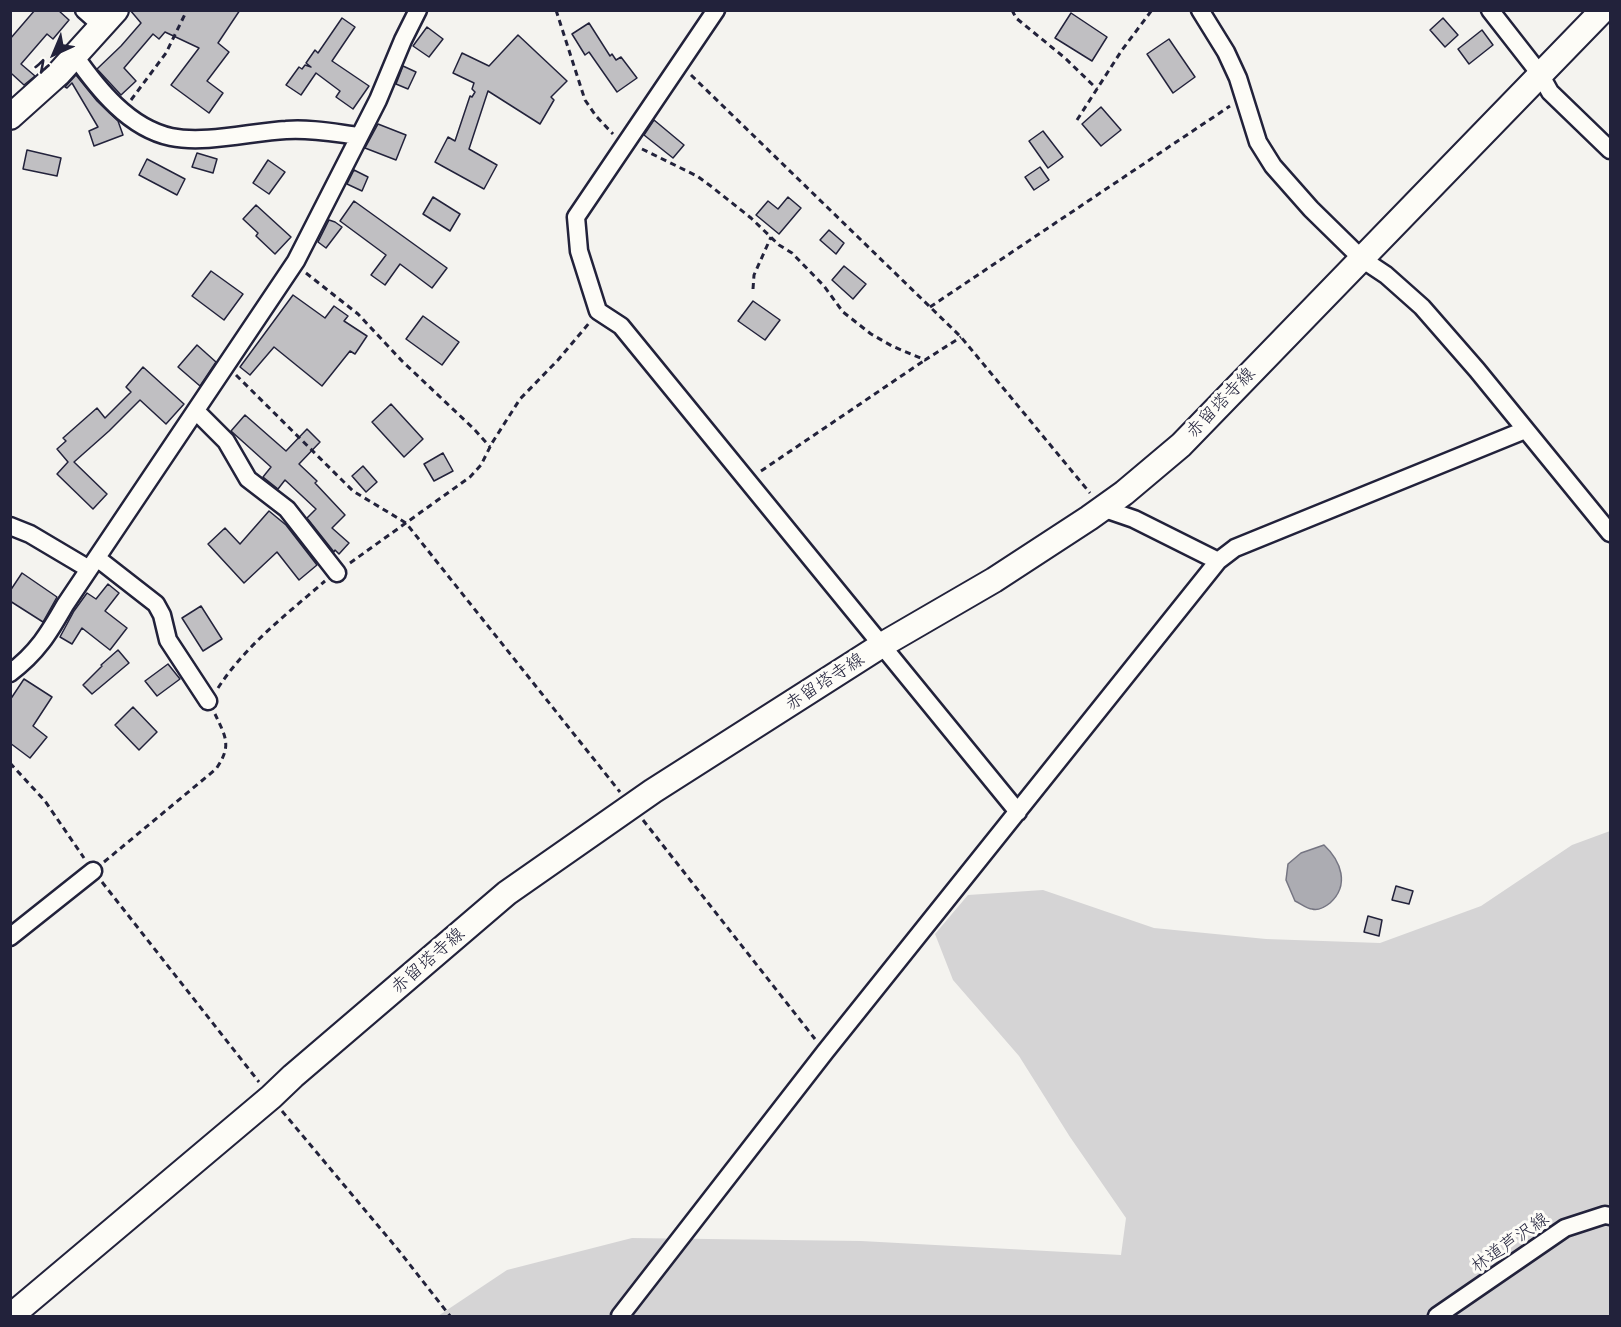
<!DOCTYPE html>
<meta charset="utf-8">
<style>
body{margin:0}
#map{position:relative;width:1621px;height:1327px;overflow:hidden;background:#f4f3ef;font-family:"Playpen Sans",sans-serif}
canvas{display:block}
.frame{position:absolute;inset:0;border:12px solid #22223b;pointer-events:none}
.north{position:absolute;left:24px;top:24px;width:60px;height:60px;-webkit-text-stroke:4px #fdfcf7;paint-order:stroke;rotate:224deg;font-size:16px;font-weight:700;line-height:24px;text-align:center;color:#22223b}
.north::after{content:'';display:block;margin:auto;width:21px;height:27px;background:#22223b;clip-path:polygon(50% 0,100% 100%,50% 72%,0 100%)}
</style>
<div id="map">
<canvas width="1621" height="1327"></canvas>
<div class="frame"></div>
<div class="north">N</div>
</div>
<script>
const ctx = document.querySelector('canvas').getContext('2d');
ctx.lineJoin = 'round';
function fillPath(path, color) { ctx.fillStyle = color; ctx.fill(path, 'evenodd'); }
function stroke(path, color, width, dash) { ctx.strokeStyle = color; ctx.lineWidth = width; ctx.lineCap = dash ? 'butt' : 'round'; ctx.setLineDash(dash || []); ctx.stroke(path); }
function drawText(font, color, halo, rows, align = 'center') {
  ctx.font = font + ' "Playpen Sans","Klee One",sans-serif'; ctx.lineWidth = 6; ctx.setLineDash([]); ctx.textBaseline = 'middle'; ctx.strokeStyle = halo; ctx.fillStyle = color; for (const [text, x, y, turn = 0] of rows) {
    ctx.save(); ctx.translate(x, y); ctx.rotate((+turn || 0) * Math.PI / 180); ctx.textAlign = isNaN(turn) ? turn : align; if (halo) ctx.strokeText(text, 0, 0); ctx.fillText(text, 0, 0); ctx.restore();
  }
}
const green = new Path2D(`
 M1610,831V1316H438L507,1270L632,1238L861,1241L1121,1255L1126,1218L1070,1137L1019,1056L953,980L935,934L968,895L1043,890L1154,928L1266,939L1380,943L1481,906L1572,845Z`);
const water = new Path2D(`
 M1324,845C1341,861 1350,885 1330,903C1325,907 1319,911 1312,909C1307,909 1300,903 1295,901L1286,880L1288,864L1301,853Z`);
const building = new Path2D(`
 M35,10H58L69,20L53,39L47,34L21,64L35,76L24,85L12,74L10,76V39Z
 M130,10H240L218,43L229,52L207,81L223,93L209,113L171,85L199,48L165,32L159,39L153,34L124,68L136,81L121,95L97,69L121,46L141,23Z
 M1071,13L1107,37L1092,61L1055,38Z
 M342,18L355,27L332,61L369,86L353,109L336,97L340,91L316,73L301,95L286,85L299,67L302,69L305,65L311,67L306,63L315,50L318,53Z
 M1443,18L1458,35L1445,47L1430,30Z
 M589,23L610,56L612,54L616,60L621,57L637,78L617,92L589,52L585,55L572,34Z
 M427,27L443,39L429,57L413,46Z
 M1482,30L1493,45L1469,64L1458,49Z
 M518,35L567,81L551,97L554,100L540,124L488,91L469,149L497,165L484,189L435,162L448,137L455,141L470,96L472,97L475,92L472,89L474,83L453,73L462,53L489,66Z
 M1169,39L1195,77L1173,93L1147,54Z
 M403,66L416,72L408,89L396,84Z
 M76,75L97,101L118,121L123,135L94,146L89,131L98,127L72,83L67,88L65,87Z
 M1101,107L1121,130L1101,146L1082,124Z
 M654,120L684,145L673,158L644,135Z
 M378,124L406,135L396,160L365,148Z
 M1043,131L1063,157L1048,168L1029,141Z
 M27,150L61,158L57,176L23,169Z
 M197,153L217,159L213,173L192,167Z
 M147,159L185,179L177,195L139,175Z
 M268,160L285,172L269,194L253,183Z
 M1040,167L1049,180L1034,190L1025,177Z
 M354,170L368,177L362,191L347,184Z
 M433,197L460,214L450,231L423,214Z
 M788,197L801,208L779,234L756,215L768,201L778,209Z
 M354,201L447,268L432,288L400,264L385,285L371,275L386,255L340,221Z
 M256,205L291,237L275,254L256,236L258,233L243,219Z
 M329,220L335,222L342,227L326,248L318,242Z
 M829,230L844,243L836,254L820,240Z
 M844,266L866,284L853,299L832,280Z
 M211,271L243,294L224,320L192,296Z
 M293,295L325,318L334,306L348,316L344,321L367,336L355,354L350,351L322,386L274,347L250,375L240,367Z
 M753,301L780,320L765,340L738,321Z
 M423,316L459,342L442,365L406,339Z
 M197,345L216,362L200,386L178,367Z
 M143,367L184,404L166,424L140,400L109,431L74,462L107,494L93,509L57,474L68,462L57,449L66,441L63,438L97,408L105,418L131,392L126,387Z
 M391,404L423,439L404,457L372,422Z
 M245,415L286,451L307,429L320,442L299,464L317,481L315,483L345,515L332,528L349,543L339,554L335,550L334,552L307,518L316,509L285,480L278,489L263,477L271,467L231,431Z
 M443,453L453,471L434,481L424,464Z
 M363,466L377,482L366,492L352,476Z
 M269,511L286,525L317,565L299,580L277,552L244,583L208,544L225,528L240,544Z
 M22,573L57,597L43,622L10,601V591Z
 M108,584L119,593L105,611L127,628L110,650L82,628L72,644L60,637L74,611L87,593L96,599Z
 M201,606L222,639L203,651L182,618Z
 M118,650L129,663L92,694L83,685L102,666L101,665Z
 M168,664L180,679L157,696L145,681Z
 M24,679L52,697L33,726L47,737L30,758L10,743V700Z
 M133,707L157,732L139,750L115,725Z
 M1396,886L1413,891L1409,904L1392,900Z
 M1368,916L1382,920L1379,936L1364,932Z`);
const path = new Path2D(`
 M556,10L585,100L596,116L613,134
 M1012,10L1016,18L1065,58L1097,89
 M691,75L961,337L1090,493
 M131,100L166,53L187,10
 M1077,120L1122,50L1152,10
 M642,149L697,176L712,187L751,218L779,245L792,253L824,286L843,312L871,334L892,346L925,360L961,337
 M306,273L358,314L402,361L474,429L490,447
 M753,289L754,275L771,237
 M930,307L1230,106
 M236,375L353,491L406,523L620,792
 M761,471L925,360
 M350,563L470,477L481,465L492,443L520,399L558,360L590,322
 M218,688C246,645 287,614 325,581
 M10,763L45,801L84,858
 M643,820L815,1039
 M104,862L216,769C232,746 226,737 215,714
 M102,882L259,1082
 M282,1111L400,1252L450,1316`);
const minor = new Path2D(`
 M84,10L102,26
 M716,10L576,217L579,251L598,311L621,326L1018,812
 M1200,10L1226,52L1238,78L1258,142L1273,166L1311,209L1362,259L1386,275L1422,307L1477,370L1610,533
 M1490,10L1540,74L1550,92L1610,150
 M75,56C98,89 129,128 171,137C205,144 251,132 286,130C310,128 335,133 359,136
 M196,411L226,441L248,479L287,509L337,573
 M1102,508L1134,519L1218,561
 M10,526L30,534L89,569
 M97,558L156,604L162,615L168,640L208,701
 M10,673C37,653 49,633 65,605L296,261L378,100L403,40L418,10
 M10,937L93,871
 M620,1316L825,1052L1218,561L1235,548L1525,430
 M1437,1316L1565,1228L1605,1215L1610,1216`);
const secondary = new Path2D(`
 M10,117L59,73L116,10
 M11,1316L271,1097L293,1076L507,893L653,791L882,645L994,580L1089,518L1124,493L1181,445L1603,10`);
const streetNames = [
 ["赤留塔寺線",1221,403,-46],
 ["赤留塔寺線",825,682,-33],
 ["赤留塔寺線",428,961,-41],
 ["林道芦沢線",1510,1243,-35]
];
fillPath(green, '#d5d4d5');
fillPath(water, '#acacb2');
stroke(water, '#757582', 1.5);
fillPath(building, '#c0bfc2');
stroke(building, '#22223b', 1.5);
stroke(minor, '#22223b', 21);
stroke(secondary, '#22223b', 28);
stroke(path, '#22223b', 3, [6, 4.5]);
stroke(minor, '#fdfcf7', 16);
stroke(secondary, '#fdfcf7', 24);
drawText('18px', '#22223b', '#fdfcf7', streetNames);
</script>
